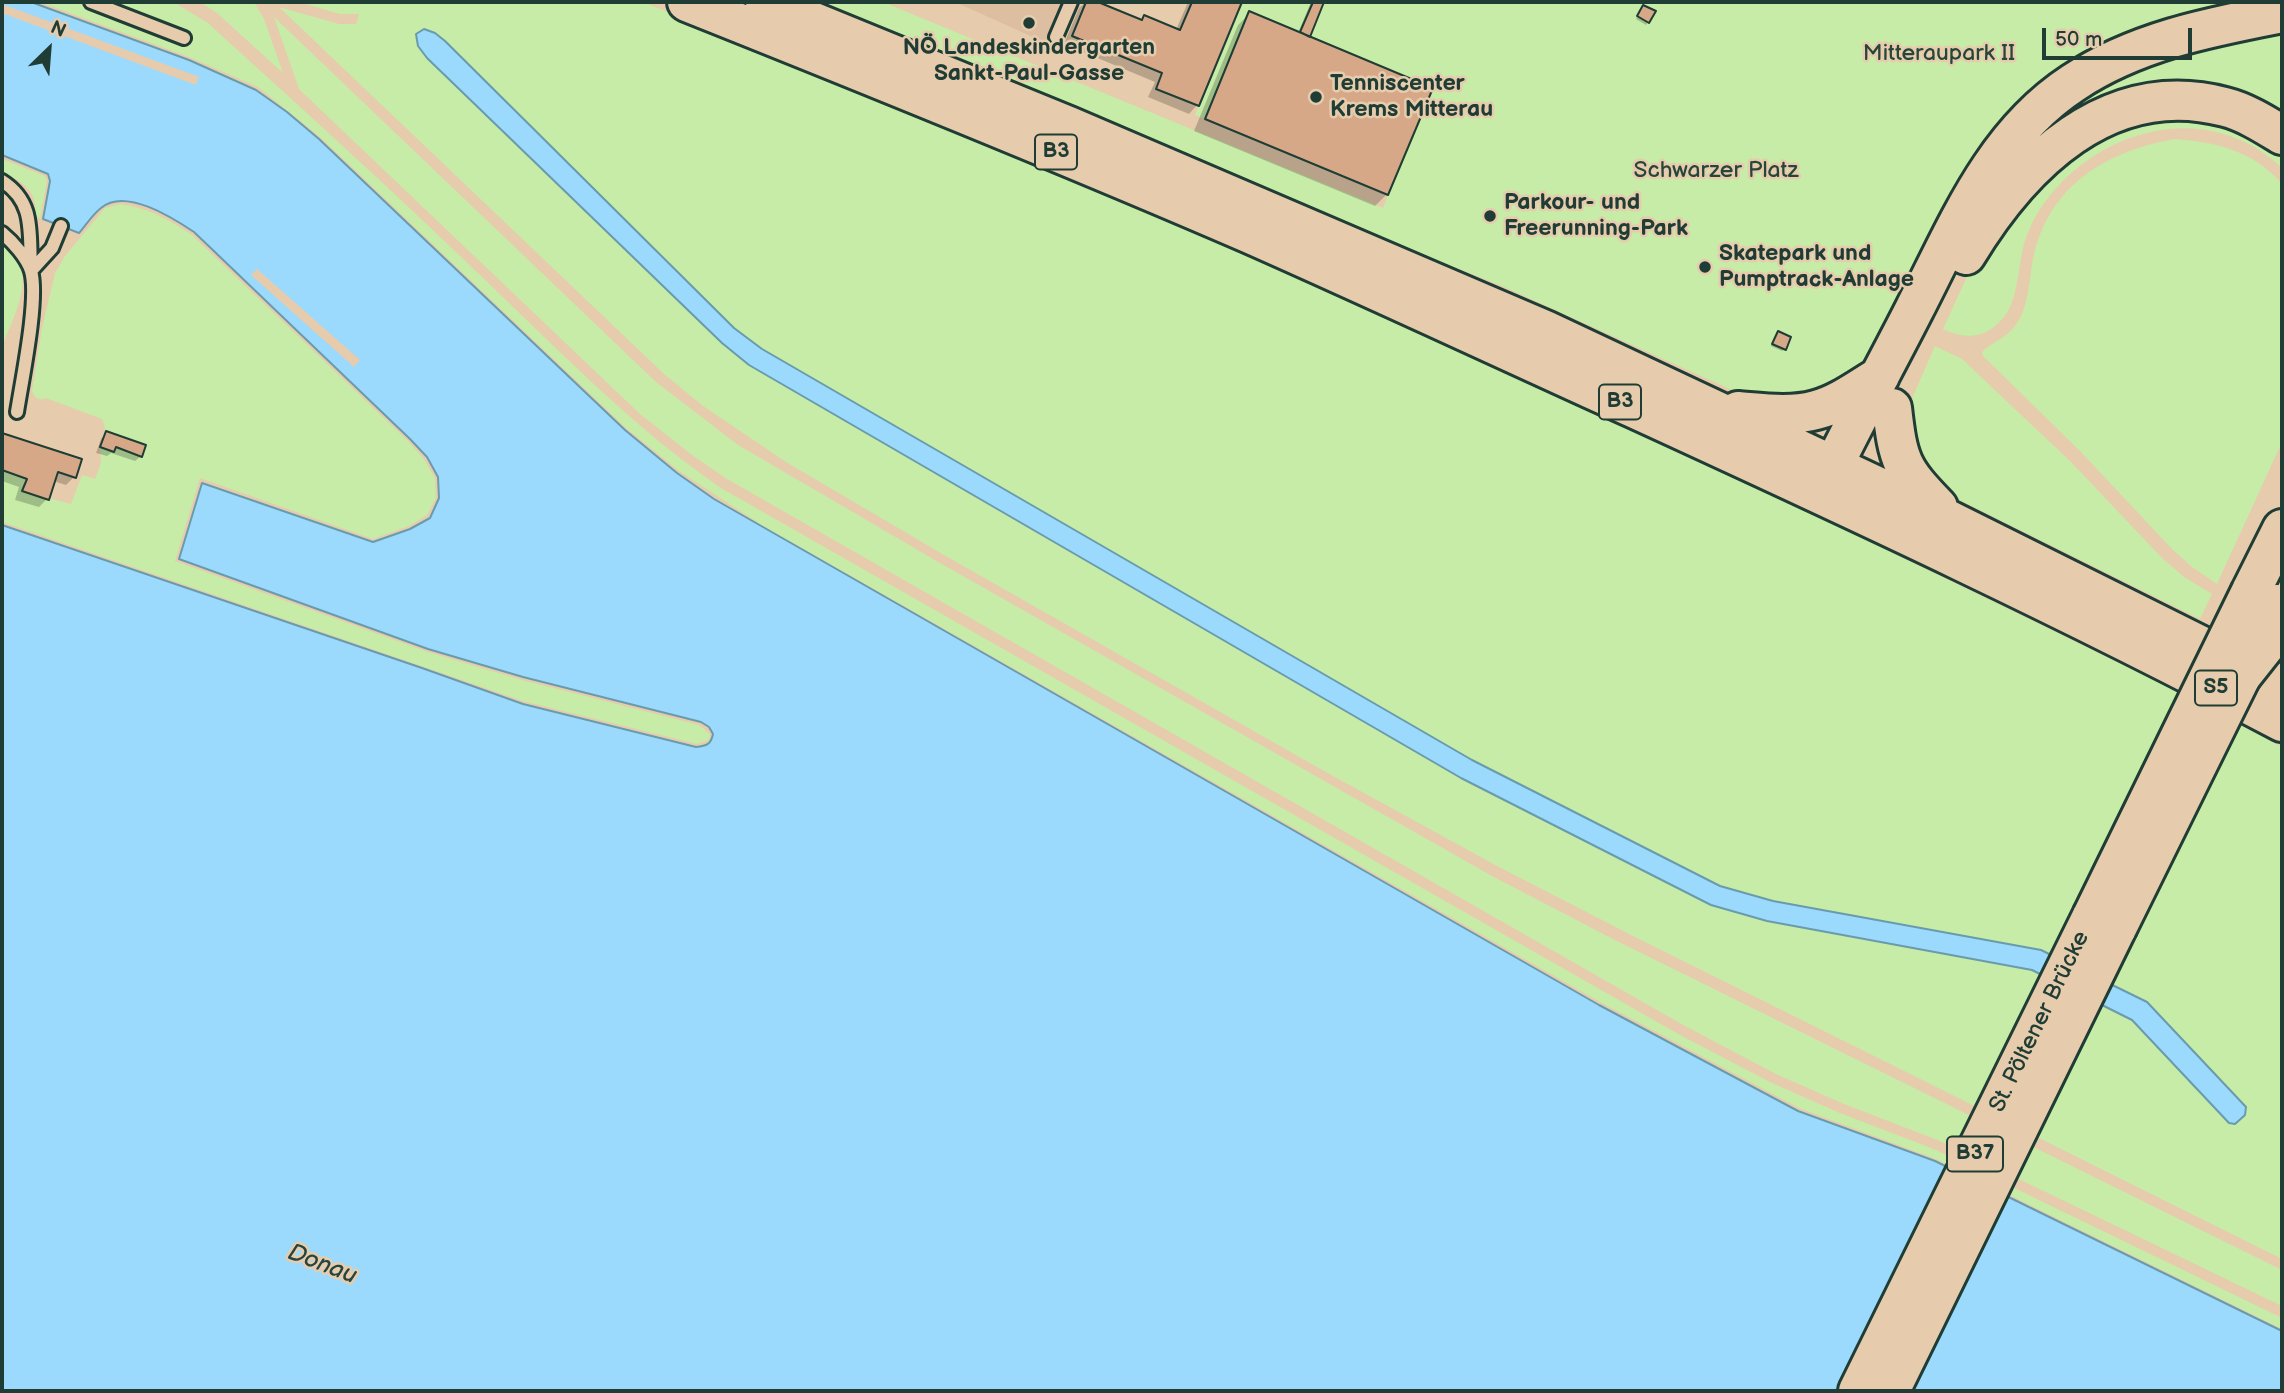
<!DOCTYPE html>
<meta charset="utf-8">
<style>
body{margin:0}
#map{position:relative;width:2284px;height:1393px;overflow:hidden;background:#e6ccad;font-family:"Balsamiq Sans",sans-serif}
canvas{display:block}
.frame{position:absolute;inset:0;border:4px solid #1f3d34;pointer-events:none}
.north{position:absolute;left:14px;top:14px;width:70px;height:70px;-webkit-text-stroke:5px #e6ccad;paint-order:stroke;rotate:25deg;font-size:19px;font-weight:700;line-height:28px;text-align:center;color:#1f3d34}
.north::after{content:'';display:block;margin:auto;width:24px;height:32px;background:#1f3d34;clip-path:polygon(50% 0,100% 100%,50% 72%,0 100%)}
.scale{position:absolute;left:2042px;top:28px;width:150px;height:32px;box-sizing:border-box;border:4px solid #1f3d34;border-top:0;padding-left:9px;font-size:21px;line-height:24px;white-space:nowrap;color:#1f3d34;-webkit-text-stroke:5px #e6ccad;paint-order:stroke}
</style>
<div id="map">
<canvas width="2284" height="1393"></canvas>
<div class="frame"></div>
<div class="north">N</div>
<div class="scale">50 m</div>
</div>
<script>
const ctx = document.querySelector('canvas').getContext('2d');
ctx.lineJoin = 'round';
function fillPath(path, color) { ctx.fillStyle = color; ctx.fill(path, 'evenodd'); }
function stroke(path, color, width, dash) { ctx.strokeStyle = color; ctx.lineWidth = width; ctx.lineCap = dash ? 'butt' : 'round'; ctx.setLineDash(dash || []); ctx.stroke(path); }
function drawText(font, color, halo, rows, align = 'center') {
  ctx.font = font + ' "Balsamiq Sans",sans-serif'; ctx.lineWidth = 5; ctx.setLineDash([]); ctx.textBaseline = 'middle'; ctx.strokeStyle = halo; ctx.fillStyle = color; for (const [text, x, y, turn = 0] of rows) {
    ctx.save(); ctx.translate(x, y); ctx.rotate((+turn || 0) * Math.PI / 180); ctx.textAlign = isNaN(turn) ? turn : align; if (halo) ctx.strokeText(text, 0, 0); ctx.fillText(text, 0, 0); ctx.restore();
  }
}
const built = new Path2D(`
 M955,2H1065L1048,44Z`);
const green = new Path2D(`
 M40,2H74L183,44L106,2H173L208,23C299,106 391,189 480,275C558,349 632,427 721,488L1680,1035L1772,1083L1840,1113L1936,1150L2282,1318V1329L1936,1159L1799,1108L1600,1002L763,526L679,471L626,428L320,137L258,87L189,57Z
 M200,2H254L264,19L283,73L217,13Z
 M299,2H643L1087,182L1415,326L1824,519L2166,686L2282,747V1259L1635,937L1497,866L1324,771L944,555L786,462L703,406L663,373L279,7L339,24H356L359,14H340ZM435,33L734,328L762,349L1472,760L1720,886L1773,901L2041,950L2146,1002L2246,1107L2245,1115L2229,1123L2132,1020L2031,970L1767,921L1711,905L1461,778L749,365Z
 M806,2H890V5L1383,208L1388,195L1195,115L1242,2H2282L2066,75L1879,354L1825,394L1752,399L1502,286L1237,181Z
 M274,17L656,382L738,445L940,563L1492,876L1613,939L2282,1270V1306L1940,1141L1844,1104L1776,1074L1685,1026L727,479L692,455L640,414L299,89Z
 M2282,23V122L2197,90L1996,193L2016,147L2112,70Z
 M2193,111L2282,148V168C2269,156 2255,146 2238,139C2159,105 2062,155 2029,230C2017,255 2021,296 2004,317C1986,339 1966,340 1943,329L1971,268L2082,138Z
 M2175,139C2216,142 2254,151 2282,184V442L2217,584L2192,567L2172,549L2081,452L1983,356L1982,352C1992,342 2005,339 2015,326C2029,308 2029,280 2033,259C2048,186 2106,151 2175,139Z
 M2,159L45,176L47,181L40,218L35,216C38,191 23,181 2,173Z
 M120,204C148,208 168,219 192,235L408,441L424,459L435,478L436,498L427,515L409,526L373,539L200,478L175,561L428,652L522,680L699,725L710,734L709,740L697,744L523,701L2,522V470L27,479L23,491L71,504L82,475L95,479L101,463L100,447L114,452L116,447L142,456L146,445L106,431L102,419L46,398C38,401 35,398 32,391L42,328L55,273L65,256L105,208Z
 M2,241C6,246 13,251 17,257C33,284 11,322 2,347Z
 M1935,346L1962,359L2071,462L2162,558L2184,577L2212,594L2200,619L1943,492L1908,452V417L1913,396Z`);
const water = new Path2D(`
 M2,2H31L189,60L256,90L287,112L319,139L625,430L677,473L714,499L1599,1005L1798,1111L1935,1161L2282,1331V1391H2V525L422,668L523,704L696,747C707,746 711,744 713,734L709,727L701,722L523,677L428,649L179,559L202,483L373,542L410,529L430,518L439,498L438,477L427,457L410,439L194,232C173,218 125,187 101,208C93,214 86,225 79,233L43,219L50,181L48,174L2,155Z
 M424,29L435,33L445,41L734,328L762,349L1472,760L1720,886L1773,901L2041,950L2147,1002L2246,1107L2245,1115L2235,1124L2229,1123L2132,1020L2032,970L1767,921L1711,905L1461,778L749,365L722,343L427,58L418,46L416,34Z`);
const pier = new Path2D(`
 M2,4L199,77L196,85L2,13Z
 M257,269L360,360L354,367L251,275Z`);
const shadow = new Path2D(`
 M1086,2H1093L1140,21L1144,17L1176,30L1188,2H1240L1197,105L1189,114L1148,97L1155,82L1064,44L1079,8Z
 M1311,2H1322L1308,37L1387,194L1375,206L1194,131L1238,25L1250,13L1298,33Z
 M1641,9L1648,22L1646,25L1636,19Z
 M1776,336L1784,349L1782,351L1771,346Z
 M106,433L141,456L135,461L111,453L107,456L96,453L101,439Z
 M2,434L80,460L74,477L66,485L53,481L47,499L39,507L15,500L19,487L2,481Z`);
const building = new Path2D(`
 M1086,2H1098L1142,20L1144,15L1180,30L1192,2H1242L1199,106L1156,89L1162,73L1072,36Z
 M1313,2H1324L1310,37L1300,32Z
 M1643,5L1656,11L1649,23L1637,16Z
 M1249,11L1433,88L1388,195L1205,119Z
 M1778,331L1791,337L1786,350L1772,344Z
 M106,431L146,445L142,457L116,447L114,452L100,447Z
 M2,433L82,459L76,478L58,472L49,500L22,491L27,479L2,470Z`);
const service = new Path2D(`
 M91,2L184,38
 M1056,37L1071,2
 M2,181C35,202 29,232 31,267
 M2,233C13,242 27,258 31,271C39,298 22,380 17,412
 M31,271L52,248L61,226`);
const primary = new Path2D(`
 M2251,591L2282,529
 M1858,1391L2092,916
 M1890,1391L2117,928`);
const trunk = new Path2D(`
 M687,2C875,77 1063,153 1248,233C1377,290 1505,350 1633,408C1851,508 2070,610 2282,722
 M765,2L1069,126L1545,330L1951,521L2282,686
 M1966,255C2021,164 2108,76 2225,107C2245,112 2264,124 2282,135
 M1892,408C1898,461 1901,469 1938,507
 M1738,411C1763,413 1791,417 1816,410C1839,404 1860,388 1880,376
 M1822,489C1851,428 1884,369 1914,310C1957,227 1992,136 2073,83C2136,41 2210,27 2282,13`);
const primaryBridge = new Path2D(`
 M2092,916L2251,591
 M2117,928L2277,604`);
const trunkBridge = new Path2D(`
 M2240,678L2282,625`);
const markers = [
 [1029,23,7,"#1f3d34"],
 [1316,97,7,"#1f3d34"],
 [1490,216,7,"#1f3d34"],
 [1705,267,7,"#1f3d34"]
];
const shields = [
 [1056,152,42],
 [1620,402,42],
 [2216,688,42],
 [1975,1154,56]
];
const shieldNames = [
 ["B3",1056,152],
 ["B3",1620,402],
 ["S5",2216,688],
 ["B37",1975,1154]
];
const poiNames = [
 ["NÖ Landeskindergarten",1029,48,"center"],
 ["Sankt-Paul-Gasse",1029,74,"center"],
 ["Tenniscenter",1330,84],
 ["Krems Mitterau",1330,110],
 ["Parkour- und",1504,203],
 ["Freerunning-Park",1504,229],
 ["Skatepark und",1719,254],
 ["Pumptrack-Anlage",1719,280]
];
const parkNames = [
 ["Mitteraupark II",1939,54],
 ["Schwarzer Platz",1716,171]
];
const streetNames = [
 ["St. Pöltener Brücke",2040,1022,-64]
];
const waterNames = [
 ["Donau",322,1265,21]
];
fillPath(built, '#ddbea0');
fillPath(green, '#c6eca7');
fillPath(water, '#9bdafc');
stroke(water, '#699bac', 2);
fillPath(pier, '#e6ccad');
fillPath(shadow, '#0003');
fillPath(building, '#d6a887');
stroke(building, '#1f3d34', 2);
stroke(service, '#1f3d34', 18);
stroke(primary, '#1f3d34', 44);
stroke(trunk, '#1f3d34', 44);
stroke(service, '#e6ccad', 12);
stroke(primary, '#e6ccad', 38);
stroke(trunk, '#e6ccad', 38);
stroke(primaryBridge, '#1f3d34', 44, []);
stroke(trunkBridge, '#1f3d34', 44, []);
stroke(primaryBridge, '#e6ccad', 38);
stroke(trunkBridge, '#e6ccad', 38);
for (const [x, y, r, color] of markers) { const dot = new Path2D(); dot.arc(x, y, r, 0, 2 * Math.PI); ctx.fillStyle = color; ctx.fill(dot); stroke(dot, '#e6ccad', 2.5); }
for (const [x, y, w] of shields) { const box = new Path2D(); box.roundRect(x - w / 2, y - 17.5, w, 35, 5); ctx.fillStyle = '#e6ccad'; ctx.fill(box); stroke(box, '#1f3d34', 2); }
drawText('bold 21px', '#1f3d34', null, shieldNames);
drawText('bold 23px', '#1f3d34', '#e6ccad', poiNames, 'left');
drawText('23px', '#27463a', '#e6ccad', parkNames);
drawText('23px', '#1f3d34', '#e6ccad', streetNames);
drawText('italic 24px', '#25453e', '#e6ccad', waterNames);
</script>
